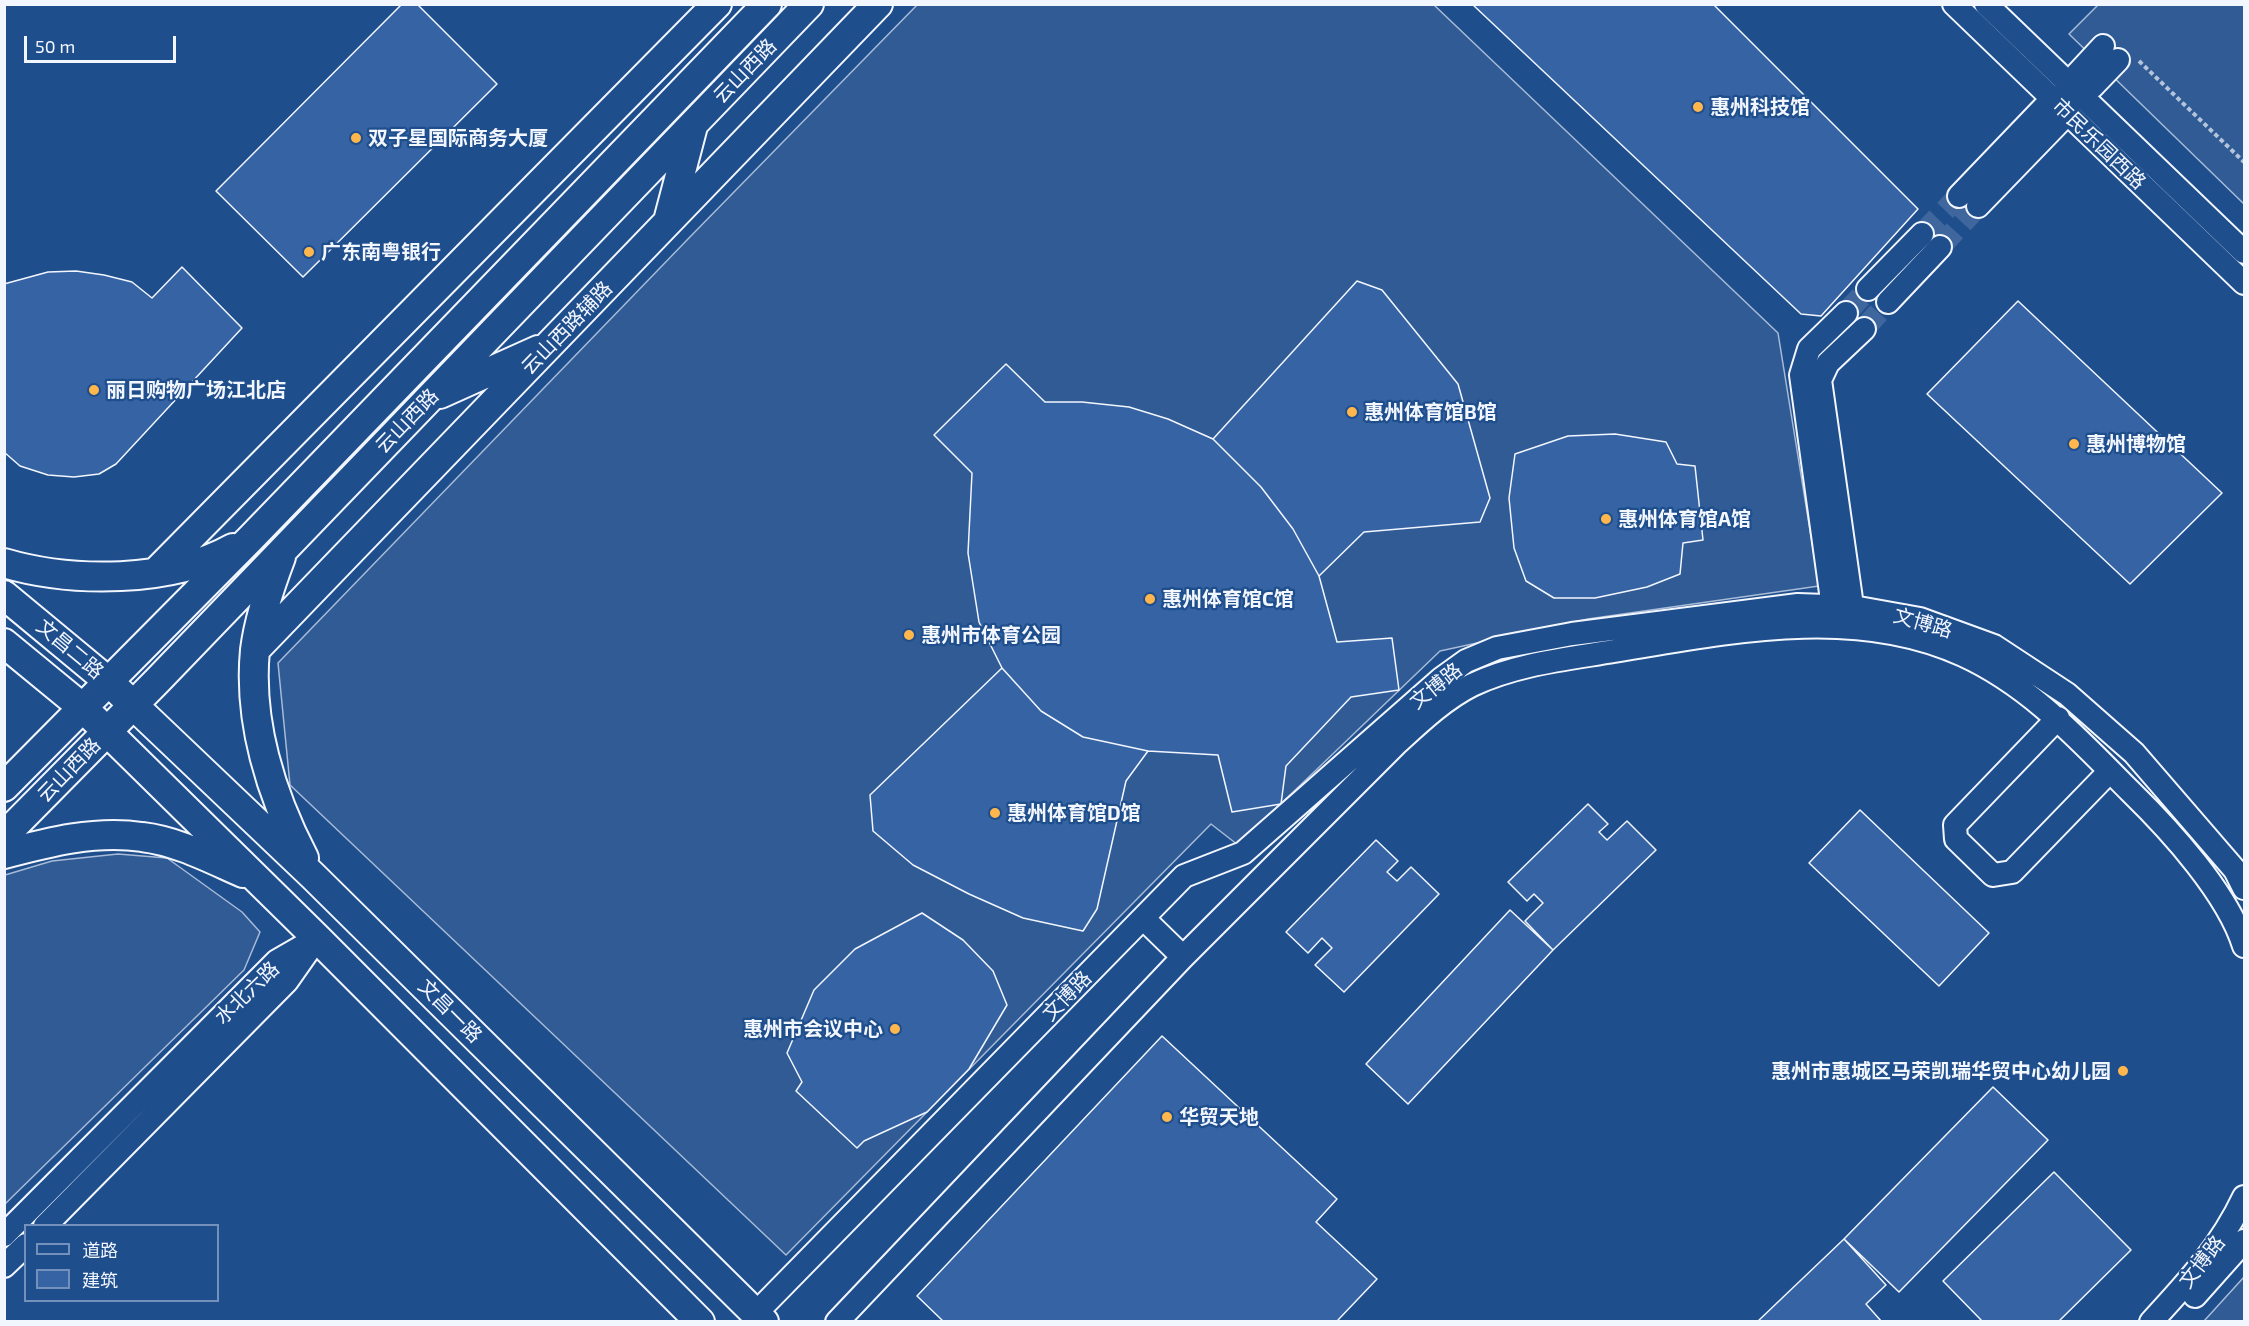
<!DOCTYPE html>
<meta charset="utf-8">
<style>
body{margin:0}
#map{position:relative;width:2249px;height:1326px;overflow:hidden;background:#1f4e8c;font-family:"Exo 2","Noto Sans SC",sans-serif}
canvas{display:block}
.frame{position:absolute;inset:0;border:6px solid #f2f6ff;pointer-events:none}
.legend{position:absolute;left:24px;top:1224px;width:195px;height:78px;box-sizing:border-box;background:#1f4e8c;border:2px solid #7391ba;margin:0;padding:8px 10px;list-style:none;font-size:18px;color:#f2f6ff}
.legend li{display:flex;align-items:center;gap:12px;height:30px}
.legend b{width:30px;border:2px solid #7391ba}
.scale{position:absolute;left:24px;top:36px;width:152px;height:27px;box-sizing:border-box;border:3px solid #f2f6ff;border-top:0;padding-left:8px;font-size:18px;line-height:21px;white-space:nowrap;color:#f2f6ff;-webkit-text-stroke:4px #1f4e8c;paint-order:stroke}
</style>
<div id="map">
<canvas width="2249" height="1326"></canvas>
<div class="frame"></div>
<ul class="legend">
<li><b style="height:8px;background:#1f4e8c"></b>道路</li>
<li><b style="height:16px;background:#3563a3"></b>建筑</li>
</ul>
<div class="scale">50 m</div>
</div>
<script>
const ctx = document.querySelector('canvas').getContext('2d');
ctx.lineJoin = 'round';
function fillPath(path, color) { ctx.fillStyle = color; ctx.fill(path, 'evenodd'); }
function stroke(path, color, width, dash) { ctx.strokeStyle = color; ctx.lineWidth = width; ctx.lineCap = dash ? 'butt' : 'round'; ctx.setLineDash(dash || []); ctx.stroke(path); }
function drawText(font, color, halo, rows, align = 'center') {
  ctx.font = font + ' "Exo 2","Noto Sans SC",sans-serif'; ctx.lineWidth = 4.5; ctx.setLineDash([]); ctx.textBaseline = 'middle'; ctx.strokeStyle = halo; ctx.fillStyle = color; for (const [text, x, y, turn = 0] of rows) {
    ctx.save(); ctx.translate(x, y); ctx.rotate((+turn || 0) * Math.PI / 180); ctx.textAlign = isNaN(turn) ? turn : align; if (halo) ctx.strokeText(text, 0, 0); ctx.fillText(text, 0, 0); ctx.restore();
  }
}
const built = new Path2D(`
 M918,4L1434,5L1778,333L1819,586L1588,619L1440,651L1238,845L1211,824L786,1255L290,785L278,663L687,240Z
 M2098,5H2244V204L2069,34Z
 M118,854L167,858L242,912L260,932L244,970L5,1204V875L52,861Z
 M2244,1277V1321H2204Z`);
const building = new Path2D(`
 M402,4H417L497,84L303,277L216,191Z
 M1472,4H1713L1918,209L1821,316L1801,314Z
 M182,267L242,328L116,464L99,474L74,477L48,475L20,466L4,452V284L48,272L76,271L104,275L132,282L152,298Z
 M1357,281L1382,290L1458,384L1490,498L1480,522L1364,532L1319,576L1293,529L1261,487L1213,439Z
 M2018,301L2222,493L2130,584L1927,394Z
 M1006,364L1045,402H1082L1129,407L1168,419L1213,439L1261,487L1293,529L1319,576L1337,642L1392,638L1399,690L1351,697L1286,766L1281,804L1232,812L1218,755L1148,751L1083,737L1041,711L1002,668L979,622L968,553L972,473L934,435Z
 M1615,434L1666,442L1677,464L1695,466L1703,540L1683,543L1680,574L1647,587L1595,598H1554L1526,581L1514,548L1509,498L1515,454L1568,436Z
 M1002,668L1041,711L1083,737L1148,751L1126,781L1097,909L1083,931L1023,918L969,894L913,865L873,831L870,795Z
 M1588,804L1608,824L1599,832L1607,840L1627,821L1656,850L1553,950L1525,921L1543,903L1534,894L1527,901L1508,882Z
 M1860,810L1989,933L1939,986L1809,863Z
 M1376,840L1398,861L1387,872L1397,881L1411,867L1439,894L1344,992L1315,965L1332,948L1322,938L1308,953L1286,932Z
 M1510,910L1553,950L1408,1104L1366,1064Z
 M922,913L963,940L993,971L1007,1005L969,1069L927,1112L864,1141L857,1148L796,1091L802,1082L787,1053L814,990L855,949Z
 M1162,1036L1337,1199L1316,1222L1377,1279L1338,1320L1339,1322H944L917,1296Z
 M1993,1087L2048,1140L1899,1292L1844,1239Z
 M2054,1172L2131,1250L2058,1322H1983L1943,1281Z
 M1844,1239L1886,1285L1866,1304L1882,1322H1757Z`);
const minorTunnel = new Path2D(`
 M1922,234L1959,196
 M1940,247L1978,206
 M1846,313L1868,289
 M1864,329L1888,302`);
const path = new Path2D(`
 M2139,61L2244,162`);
const minor = new Path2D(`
 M1954,4L2244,283
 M1986,4L2244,252
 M1959,196L2052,99L2075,90L2092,87L2118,60
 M1978,206L2067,114L2077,74L2103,46
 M1868,289L1922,234
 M1888,302L1940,247
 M1854,620L1820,380L1828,363L1864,329
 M1835,622L1801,375L1809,349L1846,313
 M2058,718L1955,825L1956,839L1993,875L2012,872L2110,771
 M1143,918L1183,957
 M45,1226L287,981L313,944
 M4,1235L277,961L317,938
 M4,1266L26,1245
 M2195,1296L2244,1241
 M756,1313L1184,876L1243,853L1441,679L1466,661L1497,648L1572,634L1798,605L1853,607L1920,619L1994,646L2067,694L2134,753L2235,870L2244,888
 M837,1322L1183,957L1396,744C1419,723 1444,699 1472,685C1516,664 1566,659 1614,651C1728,632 1854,605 1963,655C2031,686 2080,741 2131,792C2171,831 2228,894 2244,946
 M2151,1322C2188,1282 2221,1246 2244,1197`);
const major = new Path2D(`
 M668,221L693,126
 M440,394L538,350
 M281,557C270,586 259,618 255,650C248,721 271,795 304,858
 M4,563C72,583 171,583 233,548
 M155,573L717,4
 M4,595L109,682L313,876L764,1322
 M4,643L83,708L317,938L700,1322
 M255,650L878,4
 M4,787L251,538L767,4
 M4,836L157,681L809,4
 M4,854C49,842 96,830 142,837C177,841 211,859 243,873`);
const markers = [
 [1698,107,6,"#ffb74d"],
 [356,138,6,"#ffb74d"],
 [309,252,6,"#ffb74d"],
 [94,390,6,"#ffb74d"],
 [1352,412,6,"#ffb74d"],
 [2074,444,6,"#ffb74d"],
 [1606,519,6,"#ffb74d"],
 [1150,599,6,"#ffb74d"],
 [909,635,6,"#ffb74d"],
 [995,813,6,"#ffb74d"],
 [895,1029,6,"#ffb74d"],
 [2123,1071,6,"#ffb74d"],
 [1167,1117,6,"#ffb74d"]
];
const streetNames = [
 ["云山西路",745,71,-46],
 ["市民乐园西路",2099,144,44],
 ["云山西路辅路",567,328,-46],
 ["云山西路",407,421,-46],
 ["文博路",1923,623,16],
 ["文昌二路",70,649,40],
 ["文博路",1436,686,-39],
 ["云山西路",69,770,-46],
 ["水北六路",247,993,-44],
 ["文博路",1067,996,-46],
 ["文昌一路",450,1011,45],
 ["文博路",2202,1262,-52]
];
const poiNames = [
 ["惠州科技馆",1710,107],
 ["双子星国际商务大厦",368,138],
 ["广东南粤银行",321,252],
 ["丽日购物广场江北店",106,390],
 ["惠州体育馆B馆",1364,412],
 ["惠州博物馆",2086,444],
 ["惠州体育馆A馆",1618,519],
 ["惠州体育馆C馆",1162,599],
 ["惠州市体育公园",921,635],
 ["惠州体育馆D馆",1007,813],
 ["惠州市会议中心",883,1029,"right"],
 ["惠州市惠城区马荣凯瑞华贸中心幼儿园",2111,1071,"right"],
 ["华贸天地",1179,1117]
];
fillPath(built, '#305b95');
stroke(built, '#a8bbd7', 1.5);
fillPath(building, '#3563a3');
stroke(building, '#f2f6ff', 1.5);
stroke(minorTunnel, '#3f679d', 22, [22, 11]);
stroke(minor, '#f2f6ff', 26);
stroke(major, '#f2f6ff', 32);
stroke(path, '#b3c4dc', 4, [4.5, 3]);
stroke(minor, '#1f4e8c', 22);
stroke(major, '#1f4e8c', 28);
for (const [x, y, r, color] of markers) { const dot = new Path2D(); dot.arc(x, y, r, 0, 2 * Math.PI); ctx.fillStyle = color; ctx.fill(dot); stroke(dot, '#1f4e8c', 2); }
drawText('20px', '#f2f6ff', '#1f4e8c', streetNames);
drawText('bold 20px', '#f2f6ff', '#1f4e8c', poiNames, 'left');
</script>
